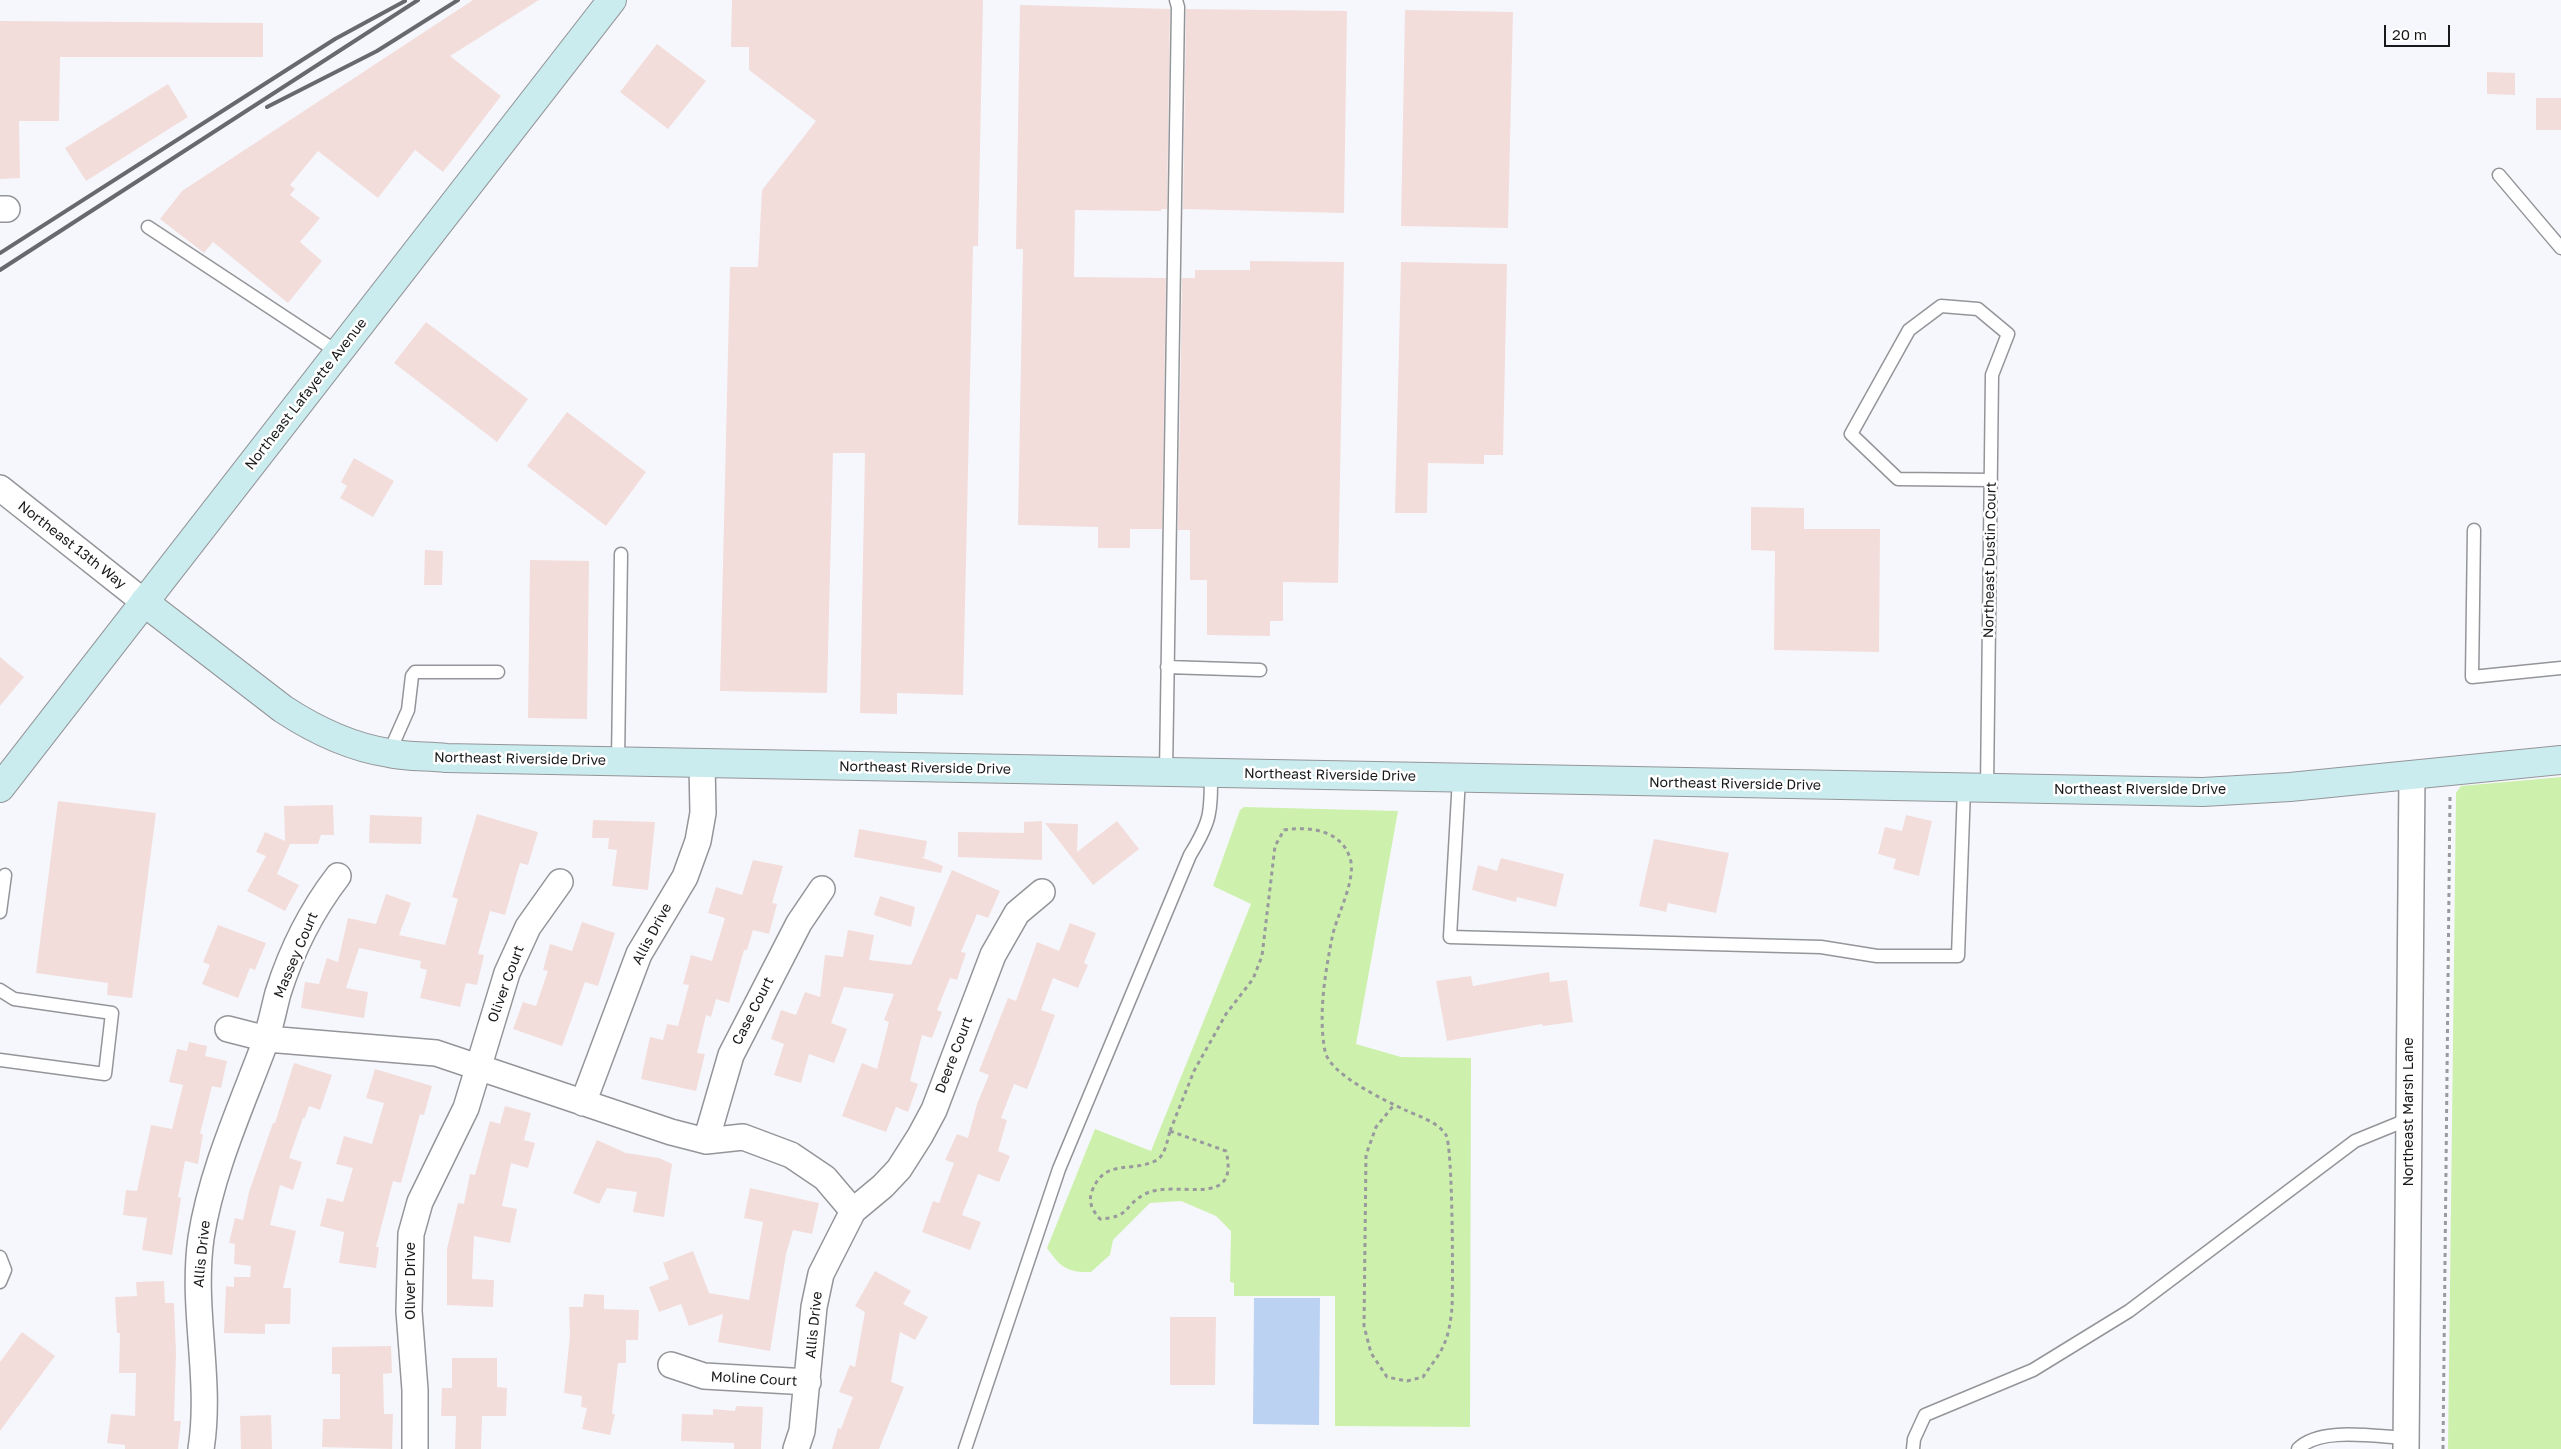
<!DOCTYPE html>
<style>
body{margin:0}
#map{position:relative;width:2561px;height:1449px;overflow:hidden;background:#f6f7fc;font-family:"Golos Text",sans-serif}
canvas{display:block}
.scale{position:absolute;left:2384px;top:25px;width:66px;height:22px;box-sizing:border-box;border:2px solid #18191b;border-top:0;padding-left:6px;font-size:15px;line-height:18px;white-space:nowrap;color:#18191b;-webkit-text-stroke:4px #fff;paint-order:stroke}
</style>
<div id="map">
<canvas width="2561" height="1449"></canvas>
<div class="scale">20 m</div>
</div>
<script>
const ctx = document.querySelector('canvas').getContext('2d');
ctx.lineJoin = 'round';
function fillPath(path, color) { ctx.fillStyle = color; ctx.fill(path, 'evenodd'); }
function stroke(path, color, width, dash) { ctx.strokeStyle = color; ctx.lineWidth = width; ctx.lineCap = dash ? 'butt' : 'round'; ctx.setLineDash(dash || []); ctx.stroke(path); }
function drawText(font, color, halo, rows, align = 'center') {
  ctx.font = font + ' "Golos Text",sans-serif'; ctx.lineWidth = 5; ctx.setLineDash([]); ctx.textBaseline = 'middle'; ctx.strokeStyle = halo; ctx.fillStyle = color; for (const [text, x, y, turn = 0] of rows) {
    ctx.save(); ctx.translate(x, y); ctx.rotate((+turn || 0) * Math.PI / 180); ctx.textAlign = isNaN(turn) ? turn : align; if (halo) ctx.strokeText(text, 0, 0); ctx.fillText(text, 0, 0); ctx.restore();
  }
}
const green = new Path2D(`
 M2561,777V1449H2448L2456,793L2461,786Z
 M1244,807L1398,811L1356,1044L1401,1057L1471,1058L1470,1427L1335,1426V1296H1234V1283L1230,1282L1231,1231L1216,1216L1181,1201L1150,1203L1113,1240L1110,1255L1091,1272C1068,1273 1060,1267 1047,1248L1095,1129L1151,1151L1251,904L1213,886L1240,810Z`);
const water = new Path2D(`
 M1254,1298H1320L1319,1425L1253,1424Z`);
const building = new Path2D(`
 M473,0H539L450,56L501,96L443,172L415,150L378,198L318,151L290,185L295,189L290,195L320,218L300,242L322,261L288,303L213,242L204,253L160,219L182,191Z
 M732,0H983L978,246H973L963,695L897,693V714L860,713L865,453H833L827,693L720,691L730,267H758L762,190L816,121L749,70V47H731Z
 M1020,5L1170,9L1167,209H1161V211L1075,210L1074,277L1166,278L1162,529H1130V548H1098V527L1018,525L1023,249H1016Z
 M1186,9L1347,11L1344,213L1183,209Z
 M1405,10L1513,12L1508,228L1401,226Z
 M0,21L263,23V57H60L59,121H19L20,178L0,179Z
 M657,44L706,81L668,129L620,92Z
 M2487,72L2515,73V95L2487,94Z
 M168,84L188,117L86,181L65,148Z
 M2536,98H2561V130H2536Z
 M1250,261L1344,262L1338,583L1283,582V621H1270V636L1207,635V580H1190V530H1178L1182,278H1195V270H1250Z
 M1401,262L1507,264L1503,455H1484V464L1428,463L1427,513H1395Z
 M426,322L528,399L497,442L394,363Z
 M567,412L646,472L606,526L527,466Z
 M354,458L394,481L373,517L340,498L347,486L341,482Z
 M1751,507L1804,508V529H1880L1879,652L1774,650L1775,551L1751,550Z
 M425,550L443,551L442,585H424Z
 M530,560L589,561L587,719L528,718Z
 M0,657L24,677L0,706Z
 M58,801L156,813L132,998L107,995L108,983L36,973Z
 M333,805L334,835H321L318,844H290L277,874L299,885L285,911L247,891L266,856L256,852L265,832L285,841L284,806Z
 M477,814L538,832L528,865L520,863L505,915L490,911L478,954L484,955L477,985L466,983L460,1007L420,998L427,970L420,968L421,961L359,948L346,988L368,992L364,1018L301,1008L305,982L319,984L327,958L338,962L348,918L376,924L386,894L411,903L399,935L445,945L458,899L452,897Z
 M370,815L422,817L421,844L369,843Z
 M1906,815L1932,821L1919,876L1893,869L1896,859L1878,854L1885,827L1902,831Z
 M593,820L655,822L648,890L612,886L617,850L608,849L609,838H592Z
 M1042,821V860L958,857V832L1024,833V822Z
 M1117,821L1139,849L1093,885L1045,823L1078,824L1077,852Z
 M859,829L927,841L924,857H921L943,866L941,873L854,857Z
 M1654,839L1729,853L1716,913L1668,903L1666,912L1639,906Z
 M1501,858L1564,874L1556,907L1517,897L1516,902L1472,890L1478,865L1497,871Z
 M753,860L783,866L772,903L777,904L769,934L753,930L747,950H744L729,1003L716,999L711,1017L706,1015L697,1053L705,1054L696,1091L641,1079L650,1037L663,1040L667,1024L678,1026L689,985L683,984L691,955L712,961L725,918L708,913L716,887L742,895Z
 M952,870L1000,891L988,918L977,914L961,952L966,953L957,980L950,978L937,1010L942,1012L932,1038L922,1035L910,1081L918,1084L908,1112L896,1107L886,1132L842,1116L862,1063L877,1069L889,1022L884,1020L894,994L844,987L831,1023L847,1029L834,1063L809,1054L801,1083L774,1075L784,1044L771,1039L781,1010L796,1015L805,992L820,997L825,955L843,957L848,930L874,935L869,960L911,965Z
 M880,896L915,907L911,927L874,915Z
 M582,922L615,933L598,986L585,982L562,1046L513,1029L523,1002L536,1006L548,971L543,970L550,944L572,951Z
 M1070,923L1096,933L1084,963L1088,965L1078,988L1053,978L1041,1010L1055,1015L1035,1069L1027,1089L1014,1084L1001,1118L1007,1120L998,1151L1010,1156L999,1182L978,1174L962,1215L981,1222L970,1250L922,1232L933,1201L939,1203L954,1163L945,1160L957,1134L968,1138L977,1104L989,1075L979,1071L1008,998L1016,1001L1037,942L1059,951Z
 M218,925L266,943L255,970L250,968L238,998L202,984L210,965L203,962Z
 M1549,972L1550,982L1567,980L1573,1022L1543,1026L1542,1024L1447,1041L1436,981L1471,976L1473,986Z
 M189,1042L207,1046L205,1056L227,1061L221,1088L212,1086L200,1134H203L198,1164L185,1161L178,1197L181,1198L172,1255L142,1250L147,1218L123,1215L126,1190L137,1191L151,1125L172,1129L183,1085L169,1082L177,1049L187,1051Z
 M294,1063L332,1075L320,1110L309,1106L305,1118H303L289,1158L302,1162L293,1190L280,1185L270,1225L296,1231L283,1288H291L290,1324H265V1334L224,1333L226,1286L234,1287V1277H250L251,1266L234,1264L235,1244L229,1243L235,1218L243,1220L249,1192L273,1123H275Z
 M375,1069L432,1086L424,1115L420,1114L401,1183L393,1181L376,1247H379L376,1268L339,1263L344,1232L320,1226L327,1198L343,1202L353,1168L336,1164L344,1136L372,1144L384,1103L366,1098Z
 M505,1106L531,1113L524,1140L535,1143L528,1168L511,1163L502,1206L517,1209L510,1243L474,1236L472,1279L494,1280L493,1307L447,1305V1249L458,1203L464,1204L470,1174L475,1175L490,1121L500,1124Z
 M597,1140L626,1153L659,1158L672,1164L664,1217L633,1212L637,1192L607,1188L599,1204L573,1193Z
 M750,1188L819,1203L812,1234L793,1230L786,1254L770,1351L718,1342L723,1314L689,1326L681,1304L659,1312L649,1287L669,1279L663,1263L693,1251L709,1293L749,1300L763,1222L744,1218Z
 M875,1271L911,1291L903,1304L928,1317L915,1340L900,1332L891,1382L904,1387L879,1449H832L838,1428L841,1429L853,1397L839,1392L850,1365L855,1367L865,1312L855,1306Z
 M164,1281L165,1303H174L176,1353L174,1421H181L178,1449H125V1445L107,1443L111,1414L135,1416L136,1373H119L120,1333H117L115,1297L137,1296L136,1282Z
 M584,1294L604,1295V1309L639,1310L638,1340H626V1363H618L612,1414H615L610,1435L582,1429L587,1408L581,1407L582,1396L564,1393L570,1335L569,1307H583Z
 M1170,1317H1216L1215,1385H1170Z
 M22,1332L55,1356L0,1431V1362Z
 M391,1346L392,1373L383,1374L384,1414H393L392,1449L322,1447L323,1419H340V1374H332V1347Z
 M452,1358H497V1387L507,1388L506,1416H482L481,1449H455L456,1416H441L442,1388H452Z
 M736,1406L763,1407L761,1449H734V1443L681,1441L682,1414L713,1415V1409L735,1411Z
 M271,1415L272,1449H241L240,1416Z`);
const path = new Path2D(`
 M1170,1131L1194,1071L1226,1014L1253,979L1262,956L1275,846L1284,830C1310,826 1341,830 1350,858C1357,880 1336,916 1332,938C1325,974 1318,1015 1325,1051C1329,1074 1384,1100 1405,1110C1418,1116 1438,1122 1446,1135C1453,1147 1453,1288 1452,1308C1451,1318 1449,1333 1445,1342C1441,1354 1430,1366 1423,1377L1407,1381L1387,1377L1371,1353L1364,1326L1366,1155L1376,1127L1394,1105
 M1170,1131L1226,1151C1241,1212 1174,1178 1145,1194C1123,1206 1131,1217 1100,1219C1092,1210 1088,1202 1092,1191C1105,1158 1130,1173 1155,1161C1165,1157 1167,1141 1170,1131Z
 M2443,1449L2450,795`);
const lane = new Path2D(`
 M2499,175L2561,248
 M148,227L339,353
 M2474,530L2472,677L2561,668
 M1167,667L1260,670
 M389,753L408,710L412,676L415,672H498
 M618,761L621,554
 M1166,772L1178,7L1176,0
 M1459,778L1450,937L1821,947L1877,956H1958L1964,788
 M1987,788L1992,375L2008,334L1978,309L1941,306L1909,330L1851,434L1898,479L1991,480
 M0,912L5,875
 M0,990L14,999L112,1013L105,1074L0,1060
 M0,1257L5,1270L0,1282
 M965,1449L1059,1169L1190,855C1211,821 1211,813 1211,773
 M1913,1449L1914,1439L1925,1415L2033,1370L2129,1311L2355,1141L2409,1119
 M2298,1449C2320,1426 2377,1437 2406,1438`);
const street = new Path2D(`
 M0,209H7
 M0,488L144,602
 M228,1029L267,1039L436,1053L671,1132L706,1141L743,1137L791,1155L825,1178L853,1211
 M583,1103L639,954L685,877L698,841L703,813L702,763
 M706,1141L731,1055L799,923L822,889
 M671,1365L704,1376L808,1382
 M201,1449C212,1379 191,1309 201,1238C211,1173 240,1109 263,1048C270,1030 273,1012 278,993C291,952 311,911 338,876
 M415,1449V1390L409,1311L411,1234L420,1202L466,1108L507,973L528,927L560,882
 M796,1449L802,1431L814,1307L821,1274L853,1211L883,1186L899,1169L920,1136L934,1110L993,955L1017,913L1042,892
 M2406,1449L2412,774`);
const secondary = new Path2D(`
 M144,602L283,709C315,730 350,747 389,753C407,757 428,756 446,758L2203,792L2290,787L2561,760
 M0,788L612,0`);
const rail = new Path2D(`
 M267,107L377,51L458,0
 M0,253L335,39L405,1
 M0,270L418,0`);
const streetNames = [
 ["Northeast Lafayette Avenue",306,394,-52],
 ["Northeast 13th Way",72,545,38],
 ["Northeast Dustin Court",1990,560,-89],
 ["Northeast Riverside Drive",520,759,1],
 ["Northeast Riverside Drive",925,768,1],
 ["Northeast Riverside Drive",1330,775,1],
 ["Northeast Riverside Drive",1735,784,1],
 ["Northeast Riverside Drive",2140,790],
 ["Allis Drive",652,934,-62],
 ["Massey Court",296,955,-67],
 ["Oliver Court",506,984,-70],
 ["Case Court",753,1011,-63],
 ["Deere Court",954,1055,-69],
 ["Northeast Marsh Lane",2409,1112,-90],
 ["Allis Drive",202,1254,-84],
 ["Oliver Drive",411,1281,-90],
 ["Allis Drive",814,1325,-84],
 ["Moline Court",754,1379,3]
];
fillPath(green, '#cdf1ad');
fillPath(water, '#bcd2f2');
fillPath(building, '#f3dddb');
stroke(lane, '#949599', 15);
stroke(street, '#949599', 28);
stroke(secondary, '#949599', 30);
stroke(path, '#999a9d', 3, [4, 4]);
stroke(lane, '#fff', 12);
stroke(street, '#fff', 25);
stroke(secondary, '#caecee', 28);
stroke(rail, '#68696c', 4);
drawText('14px', '#18191b', '#fff', streetNames);
</script>
